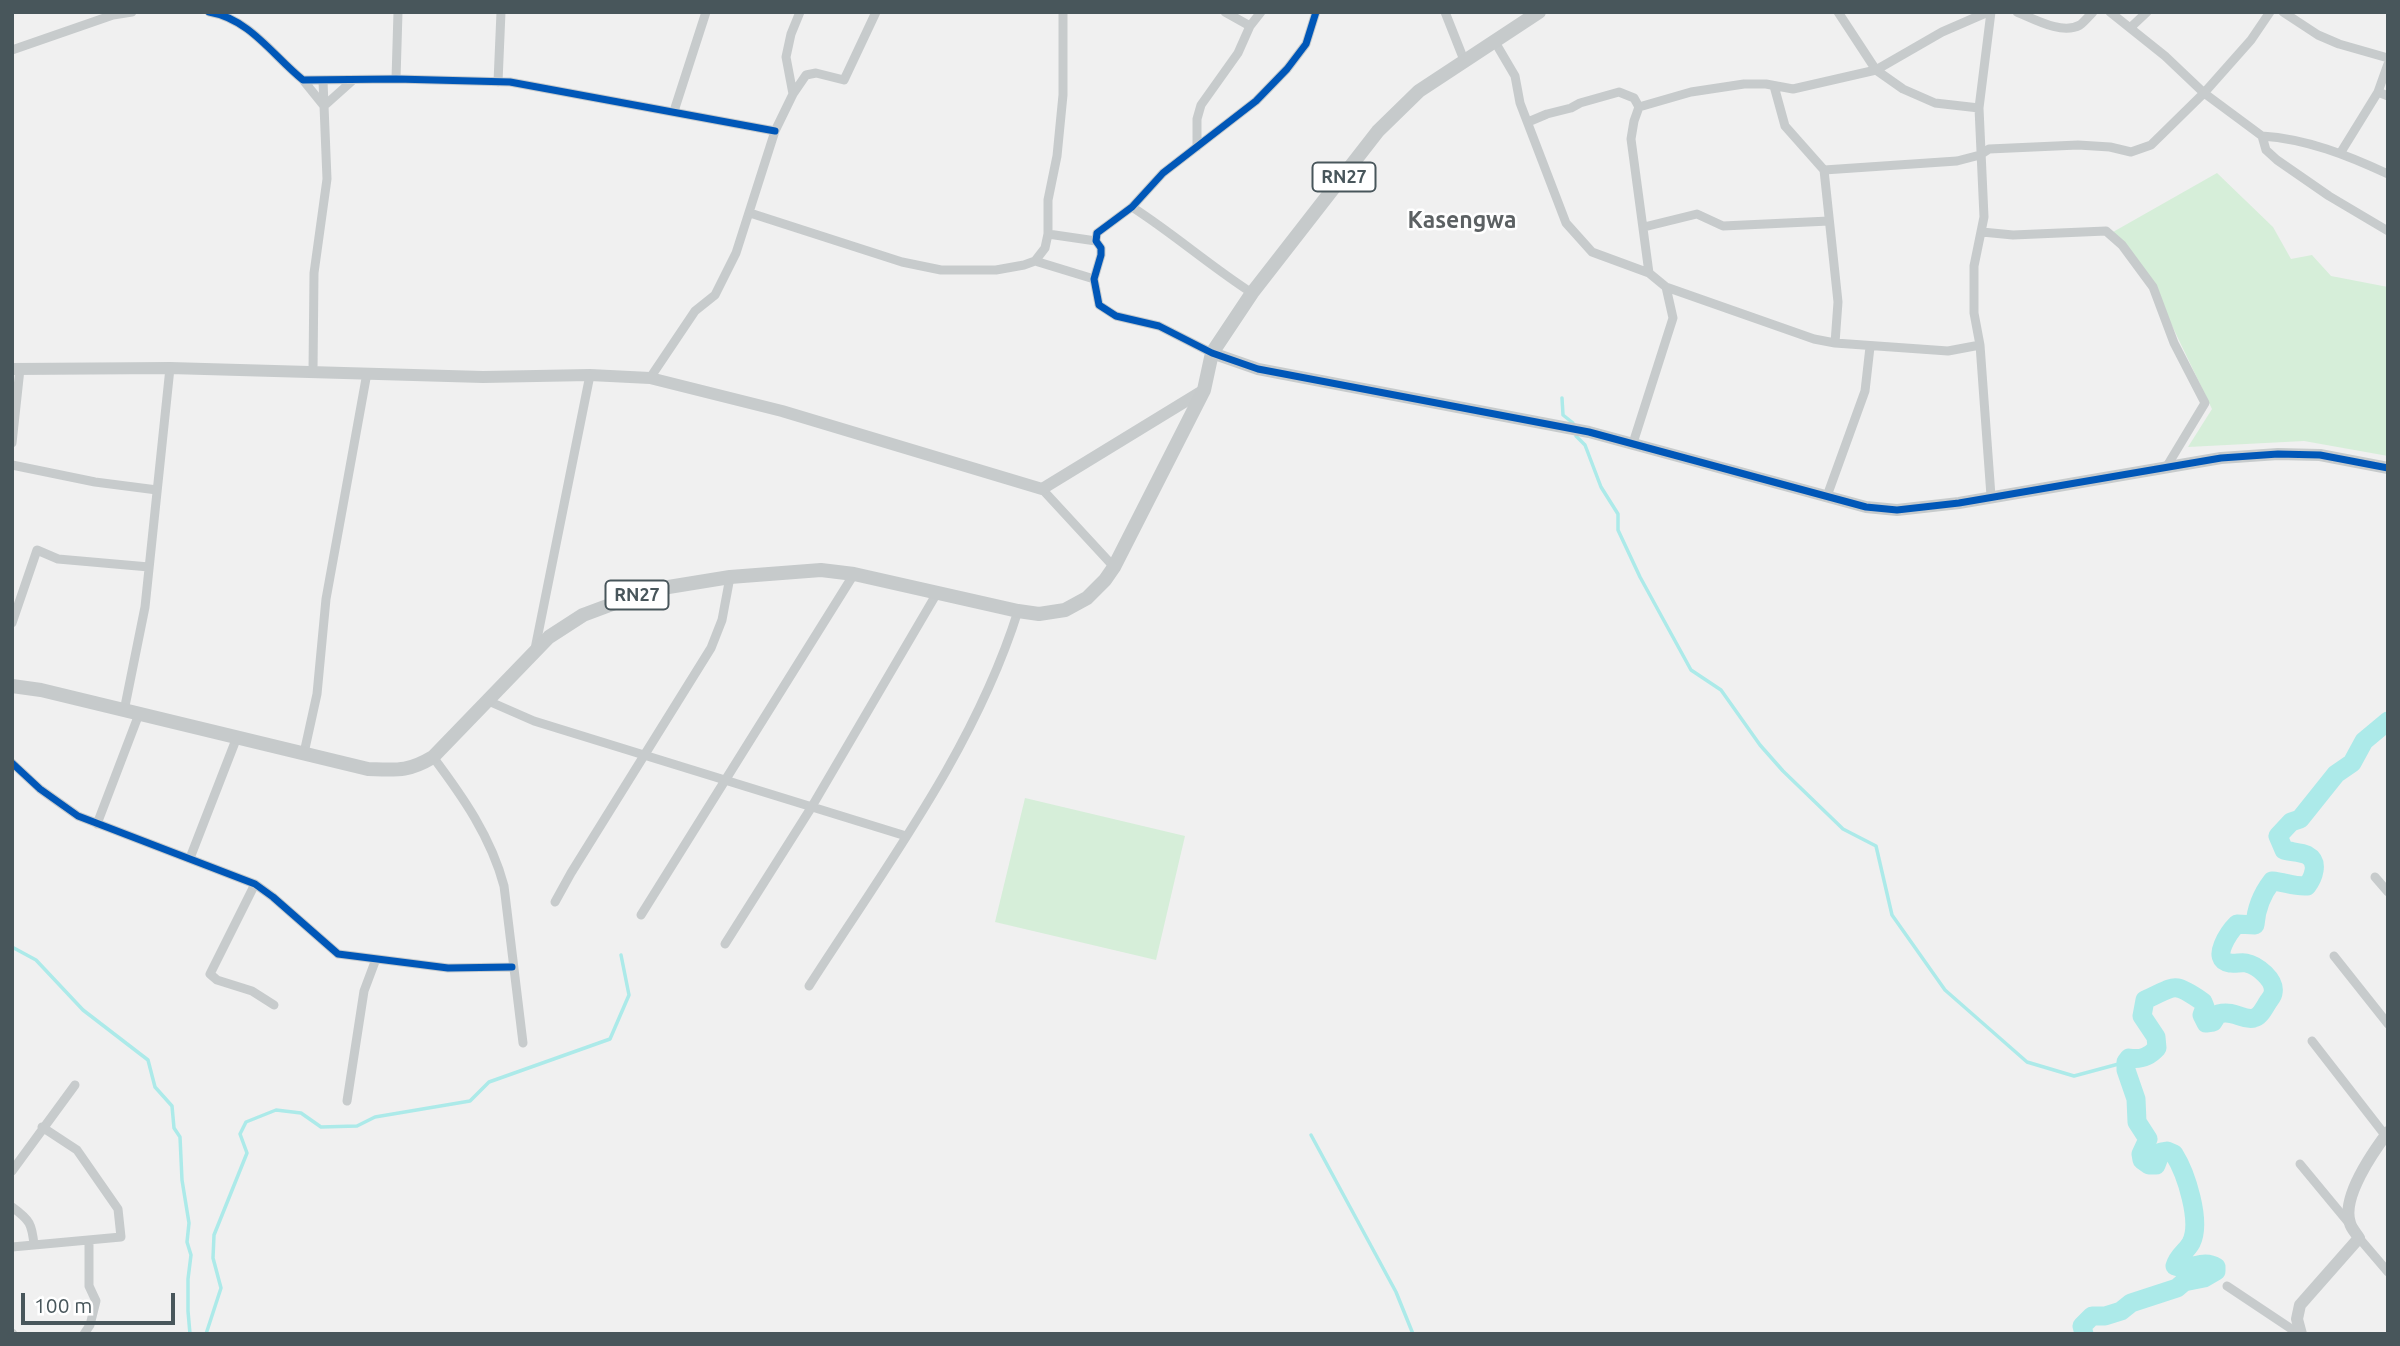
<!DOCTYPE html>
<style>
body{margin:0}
#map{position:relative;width:2400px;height:1346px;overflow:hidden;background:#f0f0f0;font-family:Ubuntu,sans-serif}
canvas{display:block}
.frame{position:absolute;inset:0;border:14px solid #48565b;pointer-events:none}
.scale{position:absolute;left:21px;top:1293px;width:154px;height:32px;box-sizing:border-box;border:4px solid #48565b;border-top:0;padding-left:9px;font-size:21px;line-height:24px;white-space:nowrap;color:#48565b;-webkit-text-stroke:5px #fff;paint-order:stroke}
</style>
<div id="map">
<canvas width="2400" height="1346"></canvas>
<div class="frame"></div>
<div class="scale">100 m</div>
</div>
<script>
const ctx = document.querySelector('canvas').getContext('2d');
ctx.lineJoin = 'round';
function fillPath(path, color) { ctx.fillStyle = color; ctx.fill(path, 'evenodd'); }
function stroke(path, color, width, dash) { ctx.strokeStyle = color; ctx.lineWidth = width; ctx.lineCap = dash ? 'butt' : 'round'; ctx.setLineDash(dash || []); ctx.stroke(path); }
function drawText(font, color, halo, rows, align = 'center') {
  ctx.font = font + ' Ubuntu,sans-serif'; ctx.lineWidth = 5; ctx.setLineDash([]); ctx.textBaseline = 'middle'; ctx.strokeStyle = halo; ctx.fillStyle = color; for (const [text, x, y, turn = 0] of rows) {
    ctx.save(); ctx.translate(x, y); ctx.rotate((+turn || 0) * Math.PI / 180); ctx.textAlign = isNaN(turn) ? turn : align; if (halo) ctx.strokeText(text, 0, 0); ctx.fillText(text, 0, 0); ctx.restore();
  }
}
const green = new Path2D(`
 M2217,173L2273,227L2291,259L2312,255L2331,276L2388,287V456L2304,441L2188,447L2212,409L2152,284L2113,232Z
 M1025,798L1185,836L1156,960L995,922Z`);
const stream = new Path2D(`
 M1562,398L1563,415L1573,423
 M1576,436L1585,445L1601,487L1618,514V530L1640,577L1691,670L1721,690L1760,745L1783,771L1843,829L1876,846L1892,915L1945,990L2027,1062L2074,1076L2126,1062
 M12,947L36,960L83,1010L148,1060L155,1087L172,1106L174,1128L180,1137L182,1180L189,1223L187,1242L191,1255L188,1279V1311L190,1334
 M1311,1135L1396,1292L1413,1334
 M206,1334L221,1288L213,1258L214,1235L247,1153L240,1134L246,1122L276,1110L301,1113L321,1127L357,1126L375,1117L470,1101L489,1082L610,1039L629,995L621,955`);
const river = new Path2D(`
 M2084,1334L2082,1326L2092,1316H2105L2121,1311L2131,1303L2177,1288L2184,1282L2204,1278L2216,1271V1267C2202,1258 2190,1272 2175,1266C2178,1255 2186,1252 2191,1243C2202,1222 2186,1173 2174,1154L2167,1151L2161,1152L2156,1165H2149L2142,1160L2141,1154L2148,1139L2137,1122L2136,1099L2126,1070V1062L2129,1058C2141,1060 2149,1057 2157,1048L2156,1037L2142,1016L2145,1000C2175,987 2172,980 2203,1002L2205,1007L2202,1015L2206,1023L2213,1022L2218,1014C2236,1010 2243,1021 2254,1018C2260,1017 2264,1008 2268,1002C2269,1000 2273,996 2273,993C2276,980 2257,965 2246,963C2241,962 2235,964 2230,963C2209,960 2230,931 2237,924L2255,925C2256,909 2262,894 2272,881C2285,882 2294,887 2307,886C2313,878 2320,862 2307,855C2301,852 2291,852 2284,850L2278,836L2291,822L2300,819L2336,774L2352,763L2364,741L2388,721`);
const street = new Path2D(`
 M209,12C250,19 273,56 303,80L396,79L510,82L775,131
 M1225,12L1250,26L1261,12
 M1445,12L1464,60
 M1838,12L1876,70L1903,89L1935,103L1979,108
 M1991,12L1979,108L1984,217L1974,266V313L1980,345L1991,496
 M2017,12C2034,19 2062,35 2080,25C2084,22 2089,16 2093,12
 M2110,12L2165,56L2204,93L2262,136L2266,150L2277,160L2329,196L2388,231
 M2283,12L2318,35L2339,44L2388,58
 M2130,28L2147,12
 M1495,42L1515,76L1520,103L1566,223L1592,252L1649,273L1666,287L1814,339L1835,343L1948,351L1980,345
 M12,50L113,15L132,12
 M396,79L398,12
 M303,80L324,106L352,81
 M498,82L501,12
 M1774,86L1785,126L1824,170L1838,302L1835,343
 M2378,92L2388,96
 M793,94L806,75L816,73L844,80L876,12
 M1639,107L1691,92L1744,84H1766L1793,89L1876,70L1942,32L1988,12
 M674,111L706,12
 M1528,122L1547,114L1571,108L1580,103L1619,92L1634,98L1639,107L1634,121L1631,139L1649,273
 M2262,136C2307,139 2347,155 2388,174
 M1197,147V119L1201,105L1238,53L1250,26
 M2341,152L2378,92L2388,64
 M1824,170L1957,161L1980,155L1989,149L2078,145L2110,147L2131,152L2151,145L2204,93L2251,40L2270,12
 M1132,207C1174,234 1210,266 1252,293
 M750,213L902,262L941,270H996L1024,265L1035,261L1045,248L1048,234V200L1057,156L1063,95V12
 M1644,227L1697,214L1723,226L1829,221
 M1982,232L2013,235L2106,231L2122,245L2153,287L2174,343L2205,403L2167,466
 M1048,234L1096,241
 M1035,261L1094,279
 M1212,353L1159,326L1116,316L1099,305L1094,279L1101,255V248L1096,241L1097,233L1132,207L1163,173L1256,101L1287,69L1306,44L1316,12
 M313,371L314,273L327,179L323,81
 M650,378L695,311L715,295L736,253L775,131L793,94L786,57L791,34L800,12
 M12,443L20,369
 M1633,443L1673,318L1666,287
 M12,465L95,482L157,490
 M1042,489L1114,567
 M1827,496L1865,391L1870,347
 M12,623L37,550L58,559L149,567
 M535,649L590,375
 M486,700L534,721L906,836
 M124,711L145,607L170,368
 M304,753L317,694L326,599L367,373
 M433,757C463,797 491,837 504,886L523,1043
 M12,763L40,789L78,816L255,884L273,897L338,954L448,968L512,967
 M97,824L139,714
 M190,858L237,737
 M2375,877L2388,892
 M255,884L210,974L217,980L252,991L274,1005
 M555,902L571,873L711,648L722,620L730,577
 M641,915L854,574
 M725,944L811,808L937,593
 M2334,956L2388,1024
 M809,986C886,866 975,748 1018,611
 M2312,1041L2385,1135
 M347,1101L364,991L376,959
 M2300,1164L2348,1222
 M12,1171L75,1085
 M12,1207C30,1220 32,1224 34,1245
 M2359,1238L2388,1272
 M12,1247L121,1237L118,1209L77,1150L42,1127
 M2227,1286L2299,1334
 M12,1333L13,1334
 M84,1334L90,1325L96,1301L89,1286V1240`);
const secondary = new Path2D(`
 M1212,353L1258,369L1589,432L1866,507L1897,510L1959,503L2221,458L2278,454L2320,455L2388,468
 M12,369L170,368L483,377L590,375L650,378L782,411L1042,489L1204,390
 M2301,1334L2297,1319L2300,1305L2359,1238C2356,1233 2351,1228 2350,1223C2341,1198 2373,1152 2388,1132`);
const primary = new Path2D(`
 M12,686L41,690L368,769C397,770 408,772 433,757L549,637L583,615L650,590L730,577L821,570L854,574L1018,611L1039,614L1065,610L1087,598L1105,580L1114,567L1204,390L1212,353L1252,293L1378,131L1419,91L1539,12`);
const cycleway = new Path2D(`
 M209,12C250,19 273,56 303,80L396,79L510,82L775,131
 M1316,12L1306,44L1287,69L1256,101L1163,173L1132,207L1097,233L1096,241L1101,248V255L1094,279L1099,305L1116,316L1159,326L1212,353L1258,369L1589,432L1866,507L1897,510L1959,503L2221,458L2278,454L2320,455L2388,468
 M12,763L40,789L78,816L255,884L273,897L338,954L448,968L512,967`);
const shields = [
 [1344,177,63],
 [637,595,63]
];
const shieldNames = [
 ["RN27",1344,177],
 ["RN27",637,595]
];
const quarterNames = [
 ["Kasengwa",1462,220]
];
fillPath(green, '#d6eed9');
stroke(stream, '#aceae9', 3.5);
stroke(river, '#aceae9', 19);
stroke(street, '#c7cbcc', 9);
stroke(secondary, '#c7cbcc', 12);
stroke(primary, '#c6cacb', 14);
stroke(cycleway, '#0057b8', 7);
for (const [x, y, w] of shields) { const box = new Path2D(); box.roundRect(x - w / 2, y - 14.5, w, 29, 5); ctx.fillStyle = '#fff'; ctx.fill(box); stroke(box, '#48565b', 2); }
drawText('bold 18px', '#48565b', null, shieldNames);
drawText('bold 23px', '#5c6163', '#fff', quarterNames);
</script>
